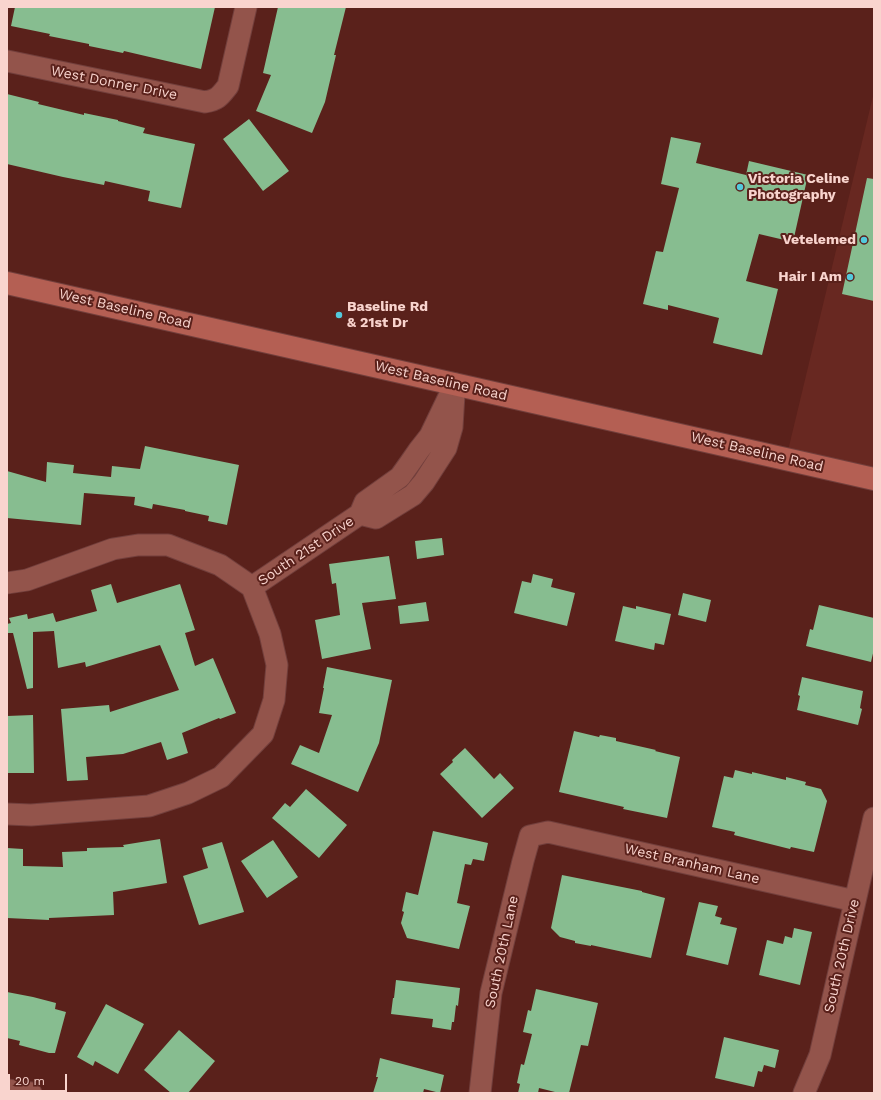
<!DOCTYPE html>
<style>
body{margin:0}
#map{position:relative;width:881px;height:1100px;overflow:hidden;background:#5a211b;font-family:"Work Sans",sans-serif}
canvas{display:block}
.frame{position:absolute;inset:0;border:8px solid #f9d4ce;pointer-events:none}
.scale{position:absolute;left:8px;top:1074px;width:59px;height:18px;box-sizing:border-box;border:2px solid #f9d4ce;border-top:0;padding-left:5px;font-size:12px;line-height:14px;white-space:nowrap;color:#f9d4ce;-webkit-text-stroke:3px #5a211b;paint-order:stroke}
</style>
<div id="map">
<canvas width="881" height="1100"></canvas>
<div class="frame"></div>
<div class="scale">20 m</div>
</div>
<script>
const ctx = document.querySelector('canvas').getContext('2d');
ctx.lineJoin = 'round';
function fillPath(path, color) { ctx.fillStyle = color; ctx.fill(path, 'evenodd'); }
function stroke(path, color, width, dash) { ctx.strokeStyle = color; ctx.lineWidth = width; ctx.lineCap = dash ? 'butt' : 'round'; ctx.setLineDash(dash || []); ctx.stroke(path); }
function drawText(font, color, halo, rows, align = 'center') {
  ctx.font = font + ' "Work Sans",sans-serif'; ctx.lineWidth = 4; ctx.setLineDash([]); ctx.textBaseline = 'middle'; ctx.strokeStyle = halo; ctx.fillStyle = color; for (const [text, x, y, turn = 0] of rows) {
    ctx.save(); ctx.translate(x, y); ctx.rotate((+turn || 0) * Math.PI / 180); ctx.textAlign = isNaN(turn) ? turn : align; if (halo) ctx.strokeText(text, 0, 0); ctx.fillText(text, 0, 0); ctx.restore();
  }
}
const built = new Path2D(`
 M874,92V479L786,459Z`);
const building = new Path2D(`
 M15,7H215L201,69L124,51L123,53L89,46V44L49,36L50,34L11,26Z
 M278,7H346L334,55H336L325,102L312,133L256,111L271,75L263,73Z
 M7,94L39,102L38,104L84,115V113L118,120V121L145,128L143,133L195,144L181,208L148,201L150,191L105,181L104,185L63,177L7,164Z
 M249,119L289,171L263,191L223,139Z
 M671,137L701,143L696,163L746,175L749,161L808,175L793,242L759,234L746,281L778,289L762,355L713,343L719,318L668,305V310L643,304L656,251L663,252L679,188L661,184Z
 M867,178L874,179V301L842,294Z
 M145,446L239,465L227,525L208,521L209,516L185,511V510L153,504L152,509L134,505L135,497L84,493L81,525L7,518V471L46,482L47,462L74,465L73,473L111,477L112,466L140,469Z
 M442,538L444,555L417,559L415,541Z
 M389,556L396,599L362,603L371,649L322,659L315,620L340,615L336,583L332,584L329,564Z
 M533,574L553,579L551,587L575,593L567,626L514,613L522,581L531,583Z
 M111,584L117,603L180,584L195,630L185,633L195,666L213,658L236,713L220,719L219,718L182,733L188,753L167,760L161,742L123,754L86,757L88,780L67,781L61,709L109,705L110,712L179,690L160,645L86,667L85,662L58,668L54,631L33,632V688L27,689L13,633H7V624L11,623L9,618L27,614L28,619L53,613L56,622L97,611L91,590Z
 M683,593L711,600L706,622L678,615Z
 M426,602L429,621L400,624L398,606Z
 M819,605L874,618V649L871,662L806,646L810,629L813,630Z
 M623,606L636,609V606L671,614L664,645L655,643L654,650L615,641Z
 M327,667L392,680L379,743L358,792L291,764L300,745L319,753L332,715L319,713L324,688H323Z
 M802,677L863,691L860,708L862,709L858,725L797,710L800,696L798,695Z
 M33,715L34,773H7V716Z
 M574,731L599,737L600,735L616,738V741L656,750L655,751L680,757L667,818L623,809L624,807L559,792Z
 M465,748L494,779L500,773L514,788L482,818L440,774L453,762L452,760Z
 M735,770L752,774V772L786,780V777L806,782L805,785L821,789L827,801L814,852L791,847L790,849L734,835L735,832L712,827L724,776L733,778Z
 M306,789L347,825L319,858L272,818L285,803L290,807Z
 M433,831L488,843L484,861L473,859L471,865L465,864L457,903L470,906L459,949L407,938L401,923L404,912L402,911L406,892L418,895Z
 M160,839L167,883L113,892L114,915L49,918V920L7,918V848L23,849V866L63,867L62,852L87,851V848L124,847L123,845Z
 M273,840L298,877L267,898L241,861Z
 M222,842L244,912L199,925L183,876L208,868L202,848Z
 M562,875L642,891V892L665,898L651,958L591,945V946L575,943V941L560,937L551,928Z
 M699,902L718,906L715,916L722,918L720,924L737,928L728,965L686,955Z
 M794,928L812,932L800,985L759,975L767,940L783,944L785,936L792,938Z
 M396,980L460,988L458,1006L456,1005L454,1022H452L451,1030L432,1027L433,1019L391,1014L393,998H394Z
 M536,989L598,1003L588,1046L581,1045L569,1093H559L539,1088L538,1093H518L520,1084L517,1083L521,1064L524,1065L532,1034L523,1032L528,1010L531,1011Z
 M7,992L33,997L56,1003L55,1009L66,1012L55,1053H49L19,1045L20,1041L7,1038Z
 M106,1004L144,1024L118,1074L95,1061L93,1066L77,1057Z
 M179,1030L215,1061L188,1093H171L144,1070Z
 M724,1037L779,1050L775,1068L764,1065L762,1072L758,1071L754,1087L715,1078Z
 M380,1058L444,1075L440,1093L424,1089L423,1093H373L378,1077H376Z`);
const minor = new Path2D(`
 M7,61L205,102C218,100 220,96 228,86L246,7
 M360,514L376,518L413,495L424,482L446,448L452,427L454,394
 M7,583L27,580L113,549L138,545H168L220,565L252,587L270,634L277,665L274,700L263,734L221,777L188,793L149,806L31,815L7,814
 M252,587L360,514L365,502L400,477L410,463L419,450L430,436L455,384
 M7,1090L31,1093
 M480,1093L491,993L523,861L530,836L548,832L855,901
 M804,1093L820,1055L874,818`);
const major = new Path2D(`
 M7,283L874,479`);
const markers = [
 [740,187,4,"#53cadc"],
 [864,240,4,"#53cadc"],
 [850,277,4,"#53cadc"],
 [339,315,4,"#53cadc"]
];
const streetNames = [
 ["West Donner Drive",114,83,11],
 ["West Baseline Road",125,309,13],
 ["West Baseline Road",441,381,13],
 ["West Baseline Road",757,452,13],
 ["South 21st Drive",306,551,-34],
 ["West Branham Lane",692,864,13],
 ["South 20th Lane",502,952,-78],
 ["South 20th Drive",842,956,-77]
];
const poiNames = [
 ["Victoria Celine",748,179],
 ["Photography",748,195],
 ["Vetelemed",856,240,"right"],
 ["Hair I Am",842,277,"right"],
 ["Baseline Rd",347,307],
 ["& 21st Dr",347,323]
];
fillPath(built, '#682821');
fillPath(building, '#87bd90');
stroke(minor, '#723f3c', 23);
stroke(major, '#723f3c', 24);
stroke(minor, '#93544b', 21);
stroke(major, '#b45f53', 22);
for (const [x, y, r, color] of markers) { const dot = new Path2D(); dot.arc(x, y, r, 0, 2 * Math.PI); ctx.fillStyle = color; ctx.fill(dot); stroke(dot, '#5a211b', 1.5); }
drawText('14px', '#f9d4ce', '#5a211b', streetNames);
drawText('bold 14px', '#f9d4ce', '#5a211b', poiNames, 'left');
</script>
